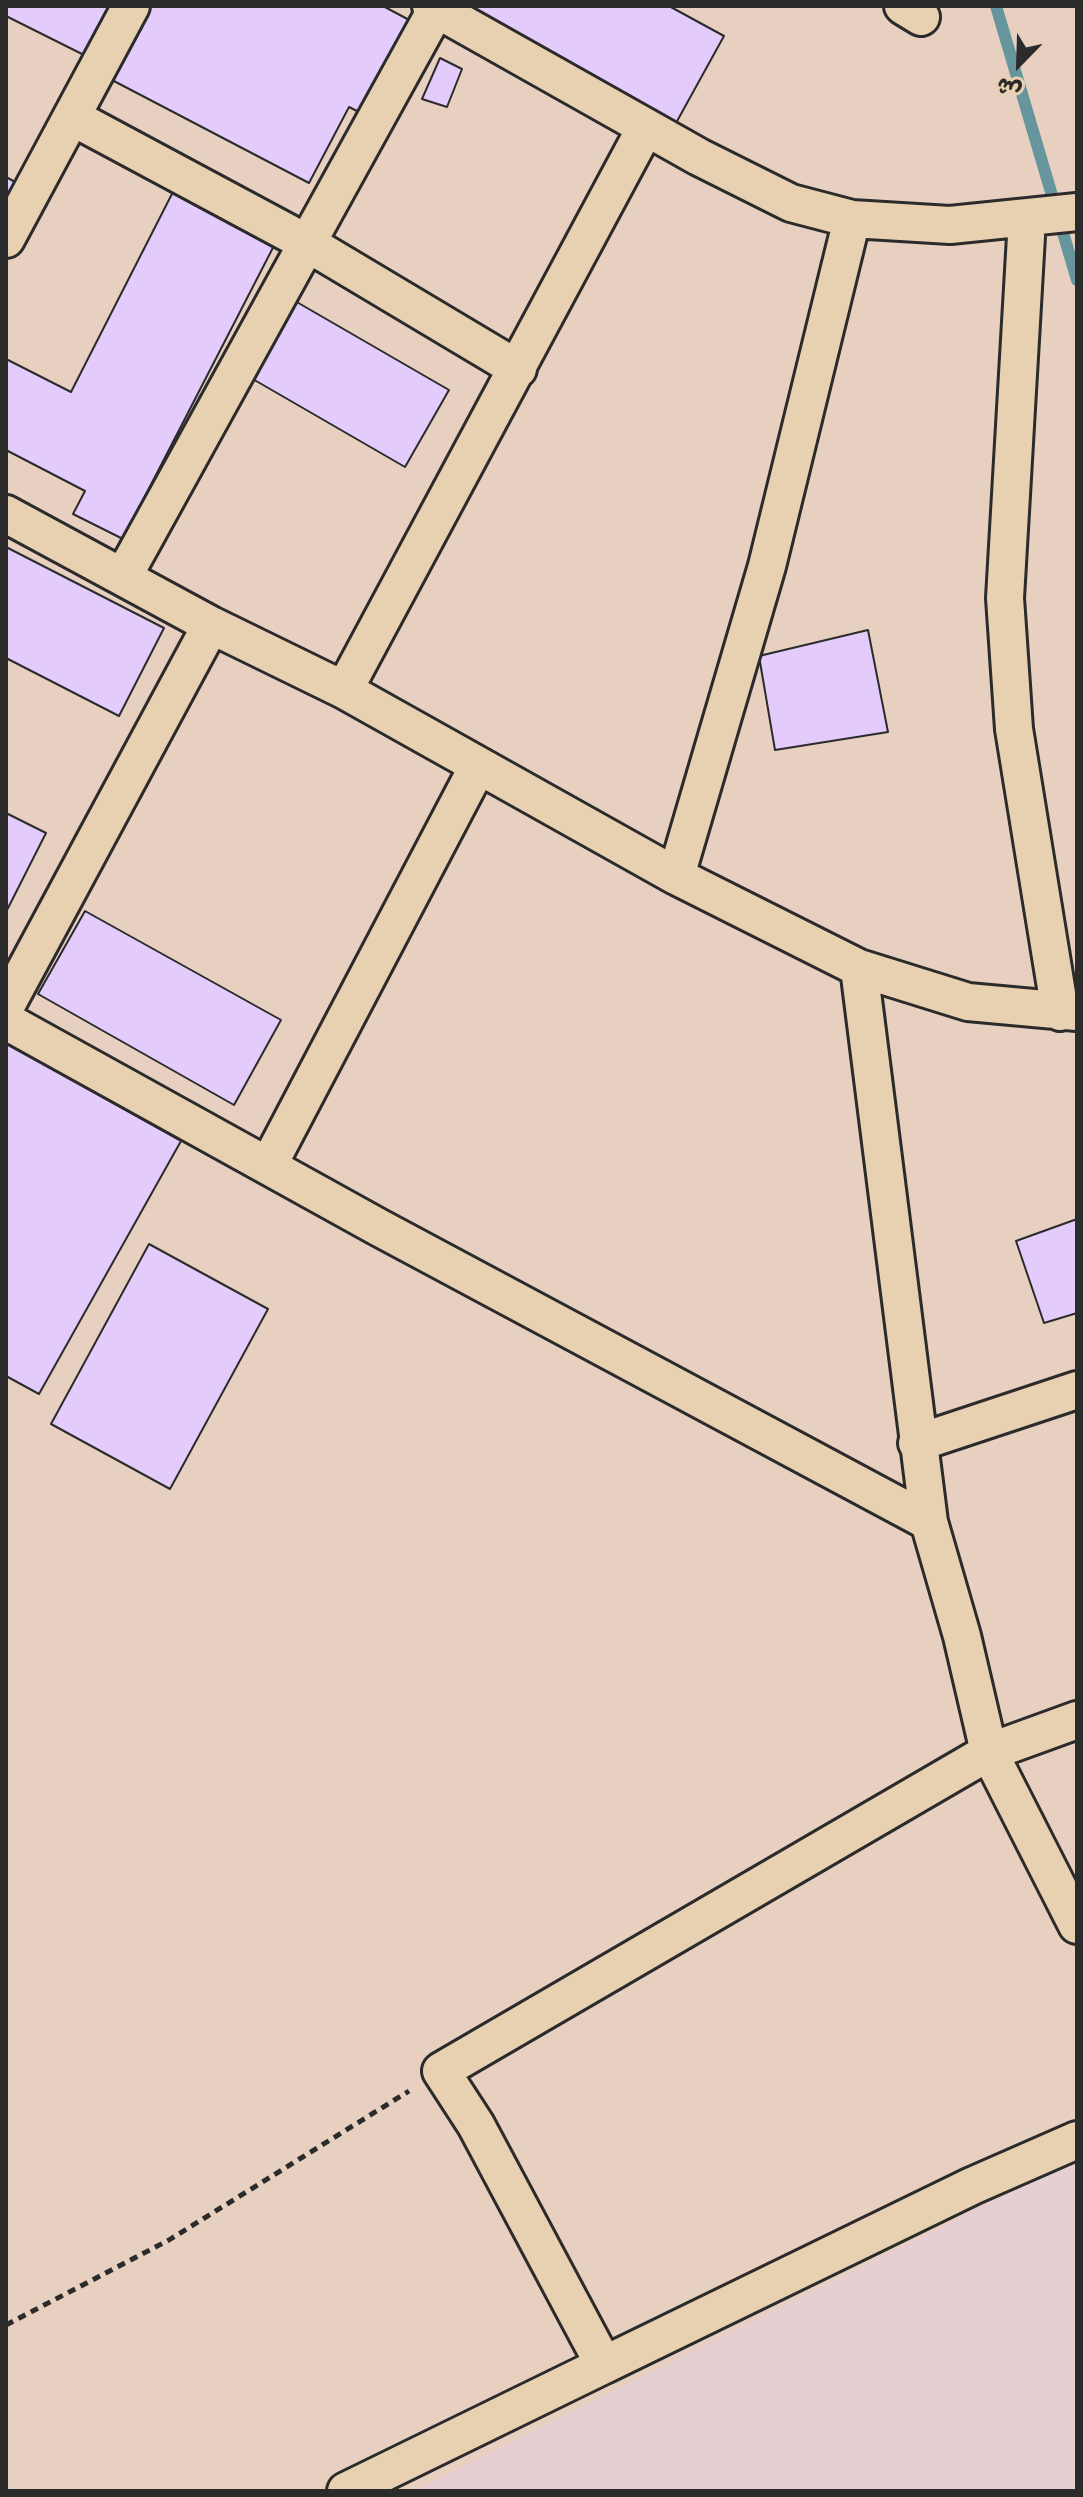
<!DOCTYPE html>
<meta charset="utf-8">
<style>
body{margin:0}
#map{position:relative;width:1083px;height:2497px;overflow:hidden;background:#e7d0c0;font-family:Kalam,"Playpen Sans Arabic",sans-serif}
canvas{display:block}
.frame{position:absolute;inset:0;border:8px solid #2b2b2b;pointer-events:none}
.north{position:absolute;left:979px;top:24px;width:80px;height:80px;-webkit-text-stroke:6px #e8d1b1;paint-order:stroke;rotate:203deg;font-size:22px;font-weight:700;line-height:32px;text-align:center;color:#2b2b2b}
.north::after{content:'';display:block;margin:auto;width:28px;height:36px;background:#2b2b2b;clip-path:polygon(50% 0,100% 100%,50% 72%,0 100%)}
</style>
<div id="map">
<canvas width="1083" height="2497"></canvas>
<div class="frame"></div>
<div class="north">ش</div>
</div>
<script>
const ctx = document.querySelector('canvas').getContext('2d');
ctx.lineJoin = 'round';
function fillPath(path, color) { ctx.fillStyle = color; ctx.fill(path, 'evenodd'); }
function stroke(path, color, width, dash) { ctx.strokeStyle = color; ctx.lineWidth = width; ctx.lineCap = dash ? 'butt' : 'round'; ctx.setLineDash(dash || []); ctx.stroke(path); }
const built = new Path2D(`
 M1077,2158V2491H415Z`);
const stream = new Path2D(`
 M996,6L1077,280`);
const building = new Path2D(`
 M6,6H110L86,56L6,16Z
 M151,6H383L413,22L365,115L349,107L309,183L112,80Z
 M464,6H669L724,36L676,123Z
 M440,58L462,69L447,107L422,99Z
 M6,177L17,183L6,204Z
 M177,184L279,236L123,539L73,514L85,491L6,450V359L71,392Z
 M295,301L449,390L405,467L251,378Z
 M6,547L164,628L119,716L6,658Z
 M868,630L888,732L775,750L759,656Z
 M6,813L46,833L6,912Z
 M85,911L281,1020L234,1105L38,994Z
 M6,1043L181,1141L39,1394L6,1376Z
 M1077,1219V1313L1044,1323L1016,1241Z
 M149,1244L268,1309L170,1489L51,1424Z`);
const path = new Path2D(`
 M6,2325L169,2240L409,2091`);
const street = new Path2D(`
 M431,6L699,157L791,203L852,219L950,225L1077,212
 M903,6L921,17
 M72,117L307,243L518,369
 M1027,219L1005,598L1014,729L1060,1012
 M6,239L131,6
 M6,514L211,625L344,690L676,876L859,968L968,1002L1077,1012
 M123,577L438,6
 M344,690L646,127
 M676,876L767,566L852,219
 M859,968L929,1522L962,1636L989,1752L1077,1925
 M6,1006L211,625
 M6,1021L378,1227L929,1522
 M268,1166L478,766
 M917,1443L1077,1390
 M604,2365L972,2186L1077,2140
 M346,2491L604,2365L476,2125L441,2071L989,1752L1077,1720`);
fillPath(built, '#e6cfd2');
stroke(stream, '#66959e', 12);
fillPath(building, '#e3ccfc');
stroke(building, '#2b2b2b', 2);
stroke(street, '#2b2b2b', 42);
stroke(path, '#2b2b2b', 5, [8, 6]);
stroke(street, '#e8d1b1', 36);
</script>
